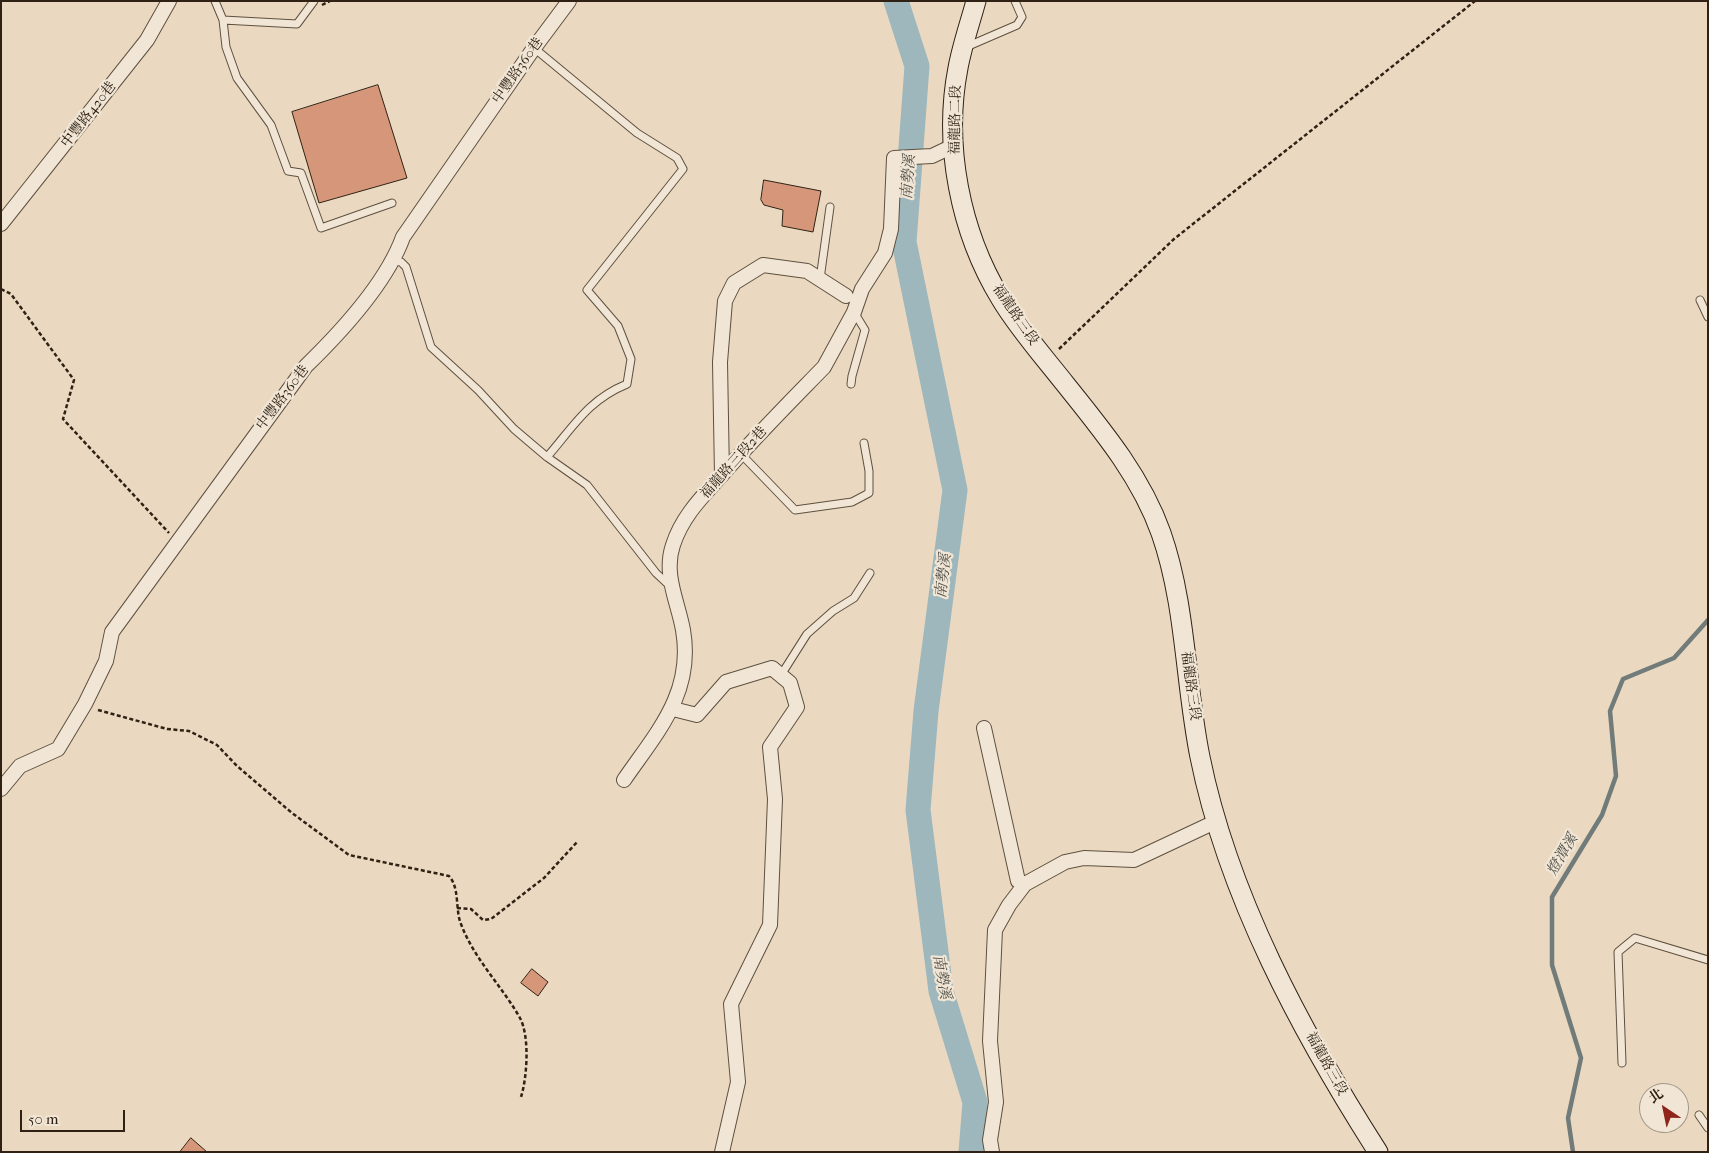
<!DOCTYPE html>
<meta charset="utf-8">
<style>
body{margin:0}
#map{position:relative;width:1709px;height:1153px;overflow:hidden;background:#ead9c0;font-family:"IM FELL French Canon","Noto Serif TC",serif}
canvas{display:block}
.frame{position:absolute;inset:0;border:2px solid #2f2214;pointer-events:none}
.north{position:absolute;left:1639px;top:1083px;width:50px;height:50px;box-sizing:border-box;background:#f1e6d6;border:1px solid #a39888;border-radius:50%;rotate:326deg;font-size:14px;font-weight:700;line-height:20px;text-align:center;color:#2f2214}
.north::after{content:'';display:block;margin:auto;width:18px;height:22px;background:#8f2418;clip-path:polygon(50% 0,100% 100%,50% 72%,0 100%)}
.scale{position:absolute;left:20px;top:1110px;width:105px;height:22px;box-sizing:border-box;border:2px solid #2f2214;border-top:0;padding-left:6px;font-size:15px;line-height:18px;white-space:nowrap;color:#2f2214;-webkit-text-stroke:4px #f1e6d6;paint-order:stroke}
</style>
<div id="map">
<canvas width="1709" height="1153"></canvas>
<div class="frame"></div>
<div class="north">北</div>
<div class="scale">50 m</div>
</div>
<script>
const ctx = document.querySelector('canvas').getContext('2d');
ctx.lineJoin = 'round';
function stroke(path, color, width, dash) { ctx.strokeStyle = color; ctx.lineWidth = width; ctx.lineCap = dash ? 'butt' : 'round'; ctx.setLineDash(dash || []); ctx.stroke(path); }
function fillPath(path, color) { ctx.fillStyle = color; ctx.fill(path, 'evenodd'); }
function drawText(font, color, halo, rows, align = 'center') {
  ctx.font = font + ' "IM FELL French Canon","Noto Serif TC",serif'; ctx.lineWidth = 4.5; ctx.setLineDash([]); ctx.textBaseline = 'middle'; ctx.strokeStyle = halo; ctx.fillStyle = color; for (const [text, x, y, turn = 0] of rows) {
    ctx.save(); ctx.translate(x, y); ctx.rotate((+turn || 0) * Math.PI / 180); ctx.textAlign = isNaN(turn) ? turn : align; if (halo) ctx.strokeText(text, 0, 0); ctx.fillText(text, 0, 0); ctx.restore();
  }
}
const stream = new Path2D(`
 M1573,1152L1568,1118L1581,1058L1552,965V897L1602,815L1616,776L1610,711L1623,679L1674,658L1708,620`);
const river = new Path2D(`
 M896,1L917,66L904,242L955,490L926,711L918,810L941,991L975,1102L971,1152`);
const building = new Path2D(`
 M378,85L407,178L319,203L292,112Z
 M764,180L821,191L813,232L782,226L783,210L764,205L761,200Z
 M532,969L548,982L538,996L521,983Z
 M191,1138L207,1152H180Z`);
const path = new Path2D(`
 M322,5L330,1
 M1,289L11,294L74,380L63,419L169,533
 M1059,349L1174,239L1475,1
 M98,710L167,729L189,731L217,745L237,766L292,813L349,855L449,876C460,888 455,910 461,924C474,959 502,986 520,1018C530,1037 527,1078 521,1097
 M457,908L471,909L483,920L491,919L544,878L578,841`);
const lane = new Path2D(`
 M215,1L223,20L297,24L314,1
 M223,20L226,47L237,78L271,125L288,171L301,173L321,228L392,203
 M966,47L1017,25L1022,17L1015,1
 M534,48L637,133L677,158L683,169L587,290L618,326L631,359L627,384C588,400 574,426 547,457
 M394,261L401,262L406,267L431,347L478,390L514,429L547,457L587,485L656,573L671,587
 M820,279L830,207
 M1700,300L1708,317
 M851,384L852,376L865,330L854,312
 M740,453L795,510L852,502L869,493V471L864,443
 M781,675L807,634L833,611L854,598L870,573
 M1622,1063L1618,952L1635,938L1708,960
 M1699,1115L1708,1128`);
const street = new Path2D(`
 M1,224L147,40L169,1
 M722,475L720,362L725,301L734,283L763,265L807,271L846,296
 M673,709L697,715L726,682L772,668L790,683L797,707L770,747L775,799L770,925L731,1004L738,1082L722,1152
 M984,728L1018,881L1025,884L1065,862L1084,858L1134,860L1215,822
 M624,780C657,732 694,693 683,630C678,602 663,574 673,545C682,517 701,498 720,477C753,439 789,403 824,367L854,312L862,289L885,253L891,229L894,158L932,156L953,146
 M1,789L20,766L58,749L85,704L106,661L112,632L306,366C341,332 386,284 403,237L534,48L569,1
 M992,1152L990,1140L996,1102L990,1041L995,930L1009,905L1025,884`);
const secondary = new Path2D(`
 M976,1C970,23 962,46 958,68C943,145 960,232 1001,299C1019,329 1044,357 1066,385C1103,431 1141,477 1161,533C1186,604 1185,683 1200,757C1228,896 1302,1033 1378,1152`);
const streetNames = [
 ["中豐路360巷",518,71,-55],
 ["中豐路420巷",89,115,-52],
 ["福龍路二段",956,120,-89],
 ["福龍路三段",1015,315,56],
 ["中豐路360巷",283,398,-53],
 ["福龍路三段2巷",734,463,-48],
 ["福龍路三段",1190,686,82],
 ["福龍路三段",1326,1064,61]
];
const waterNames = [
 ["南勢溪",909,177,-86],
 ["南勢溪",944,576,-83],
 ["燈潭溪",1563,855,-59],
 ["南勢溪",941,977,80]
];
stroke(stream, '#717b79', 4.5);
stroke(river, '#9db7bd', 25);
fillPath(building, '#d59679');
stroke(building, '#2f2214', 1);
stroke(lane, '#5e503f', 9);
stroke(street, '#5e503f', 16);
stroke(secondary, '#2f2214', 21);
stroke(path, '#2f2214', 2.5, [4, 2.5]);
stroke(lane, '#f1e6d6', 7);
stroke(street, '#f1e6d6', 14);
stroke(secondary, '#f1e6d6', 19);
drawText('14px', '#2f2214', '#f1e6d6', streetNames);
drawText('italic 15px', '#504f47', '#f1e6d6', waterNames);
</script>
